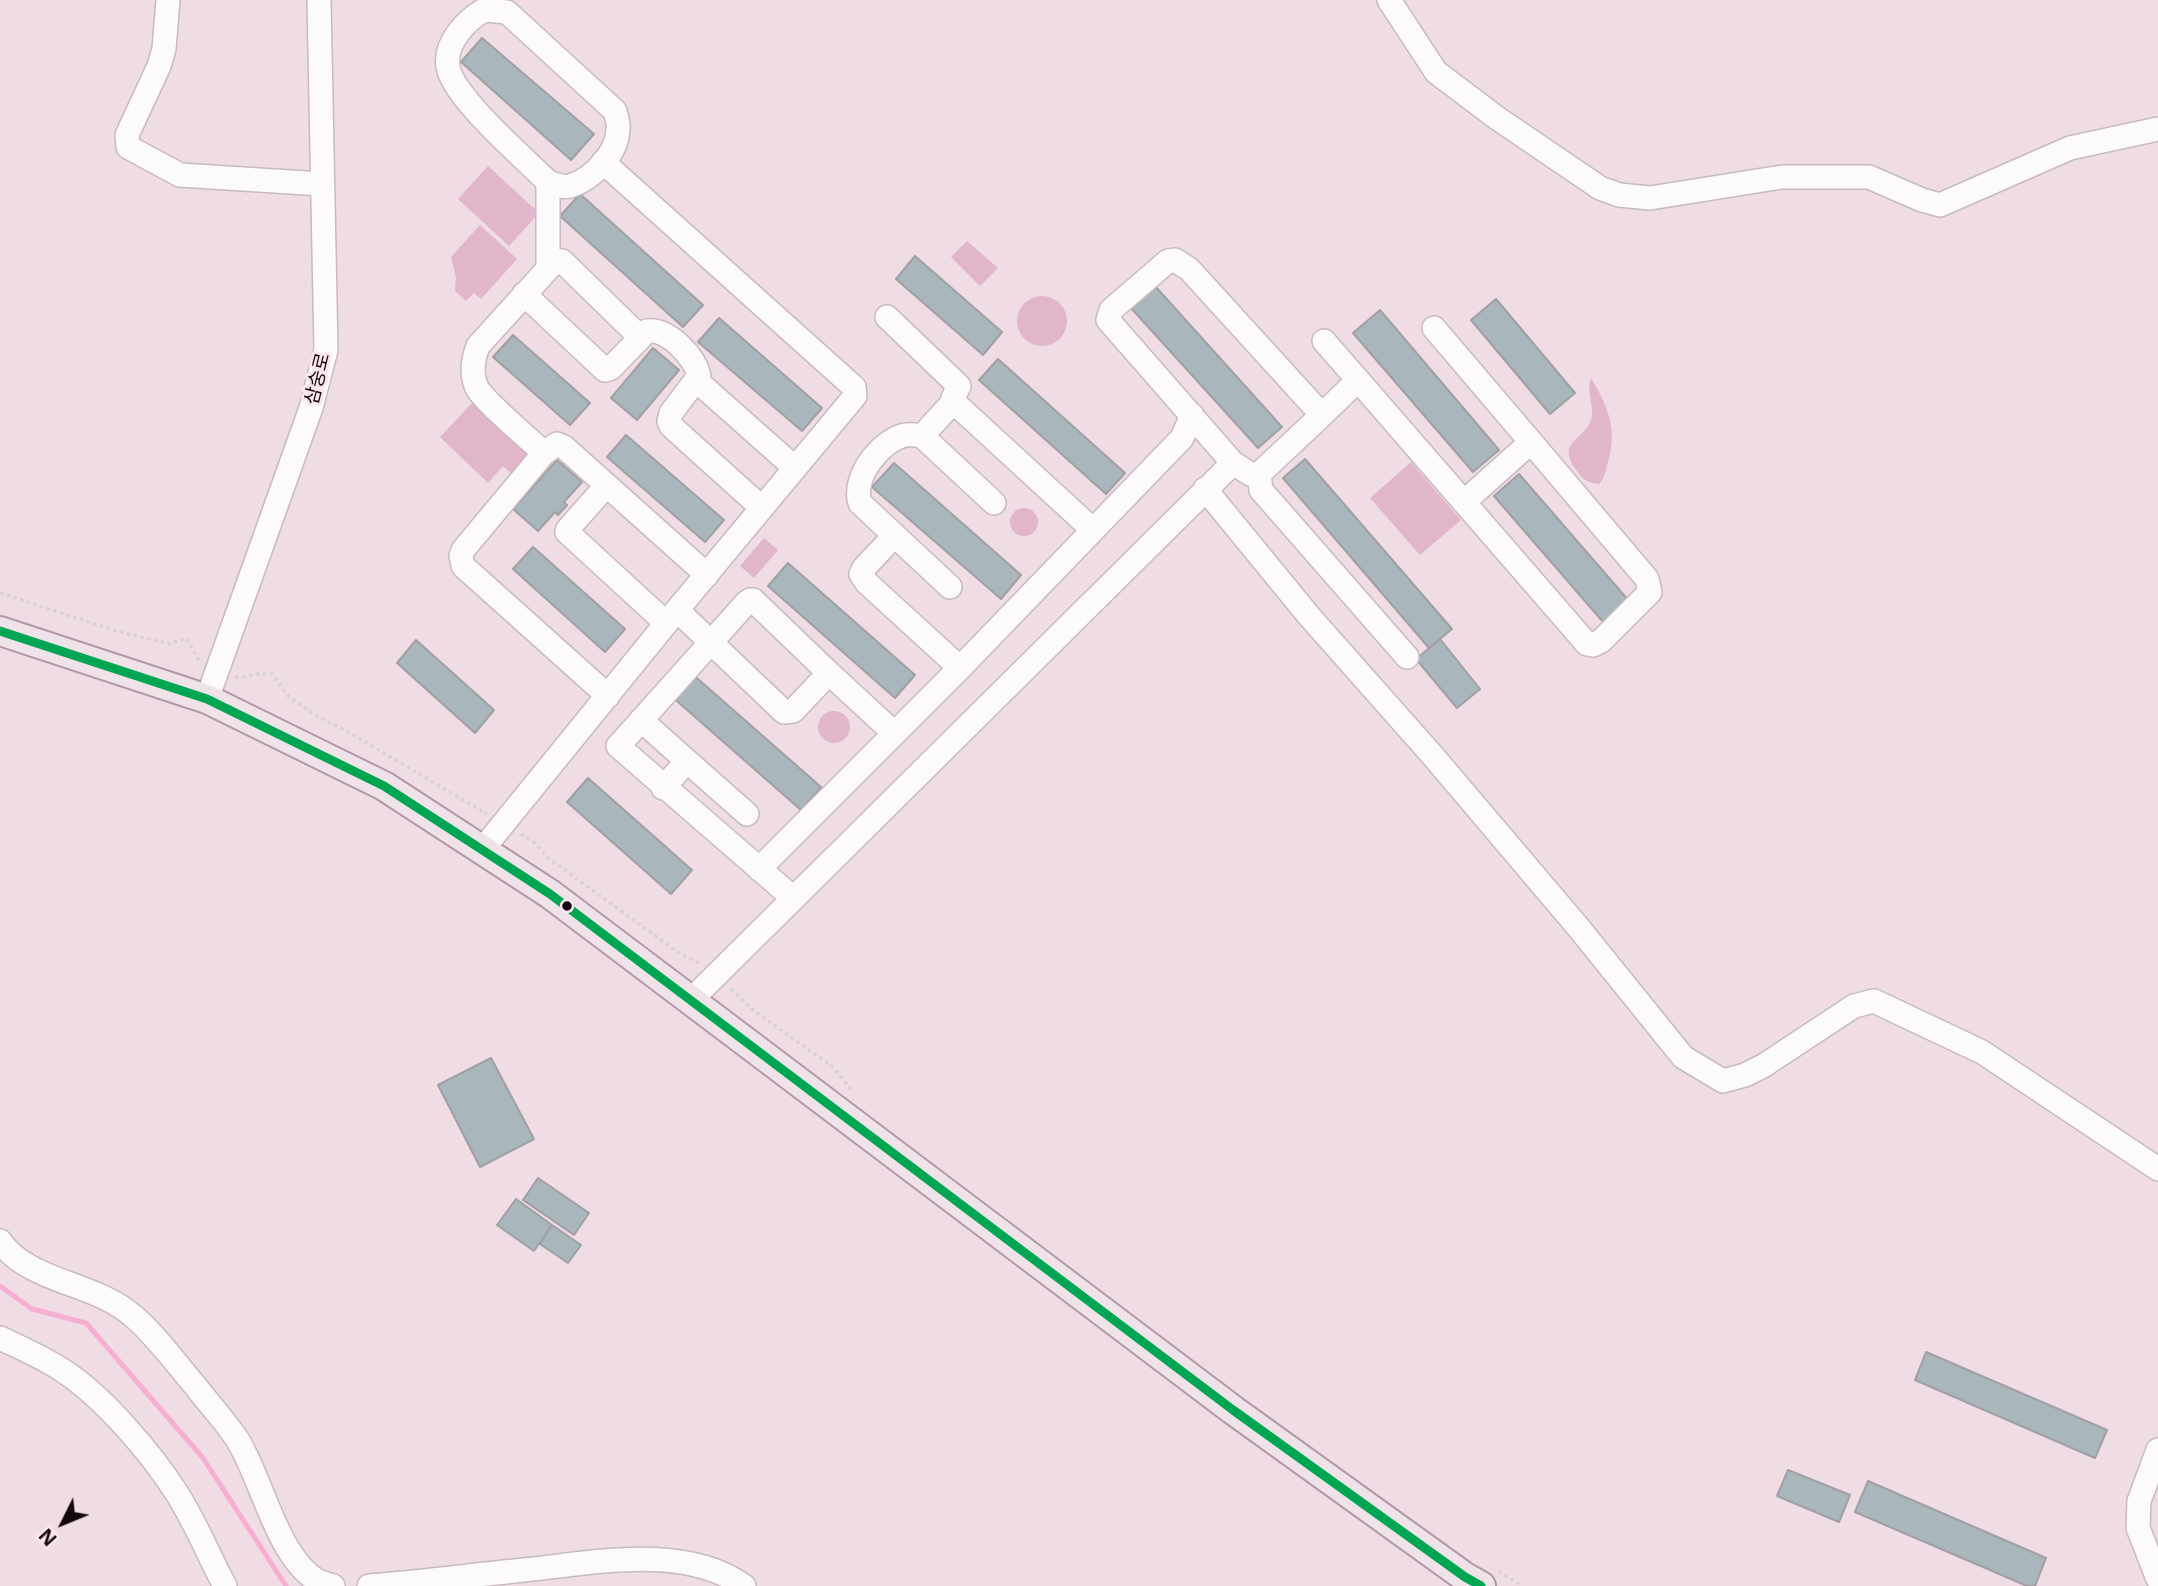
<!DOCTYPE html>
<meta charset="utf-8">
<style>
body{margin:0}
#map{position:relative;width:2158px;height:1586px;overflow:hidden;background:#efdce5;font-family:"Open Sans",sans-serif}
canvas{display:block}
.north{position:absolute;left:28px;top:1488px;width:70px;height:70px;-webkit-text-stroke:5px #fbe6ef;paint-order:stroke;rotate:227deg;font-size:19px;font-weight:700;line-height:28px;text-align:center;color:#13080d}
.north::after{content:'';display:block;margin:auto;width:24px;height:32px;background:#13080d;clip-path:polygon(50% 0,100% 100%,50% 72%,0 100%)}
</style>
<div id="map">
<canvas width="2158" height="1586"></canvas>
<div class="north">N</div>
</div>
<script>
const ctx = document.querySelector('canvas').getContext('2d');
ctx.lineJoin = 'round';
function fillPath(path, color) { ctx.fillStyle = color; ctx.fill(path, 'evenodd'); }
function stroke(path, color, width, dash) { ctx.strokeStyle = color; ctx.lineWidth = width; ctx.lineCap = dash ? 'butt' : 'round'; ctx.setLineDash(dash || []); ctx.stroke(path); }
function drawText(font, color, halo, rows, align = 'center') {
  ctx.font = font + ' "Open Sans","Noto Sans KR",sans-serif'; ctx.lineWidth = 6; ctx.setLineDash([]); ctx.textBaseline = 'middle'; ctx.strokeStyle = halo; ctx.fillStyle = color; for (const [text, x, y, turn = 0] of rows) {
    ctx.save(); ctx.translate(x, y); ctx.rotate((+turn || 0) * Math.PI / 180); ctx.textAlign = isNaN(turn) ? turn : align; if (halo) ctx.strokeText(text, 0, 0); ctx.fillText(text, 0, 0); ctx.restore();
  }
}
const green = new Path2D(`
 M488,166L539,213L509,246L458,199Z
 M480,225L517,259L481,299L474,293L466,301L455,291L456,277L451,257Z
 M967,241L998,268L980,286L951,257Z
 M1017 321a25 25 0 1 1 50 0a25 25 0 1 1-50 0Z
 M1591,378C1607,405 1617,427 1609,458C1606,467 1606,477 1599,484C1588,483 1583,480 1577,471C1553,440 1590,439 1592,415C1593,403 1586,389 1591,378Z
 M473,402L529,456L512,474L503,466L488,483L440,437Z
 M1411,462L1461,520L1420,555L1370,498Z
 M1010 522a14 14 0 1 1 28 0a14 14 0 1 1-28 0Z
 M764,538L778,550L754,578L740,566Z
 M818 727a16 16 0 1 1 32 0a16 16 0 1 1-32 0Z`);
const stream = new Path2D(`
 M0,1286L32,1309L86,1323L203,1458L286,1586`);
const building = new Path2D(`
 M482,38L594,134L571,160L461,62Z
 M580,194L703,305L683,327L560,216Z
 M915,256L1002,332L983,355L896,279Z
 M1155,286L1282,427L1258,448L1131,308Z
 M1496,299L1575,393L1550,414L1471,320Z
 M1380,310L1499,450L1473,472L1353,333Z
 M719,318L822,408L802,431L698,342Z
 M513,335L590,403L570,425L493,357Z
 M653,348L679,370L637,420L611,398Z
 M998,359L1125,473L1106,494L979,380Z
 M626,435L724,520L705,542L607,457Z
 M1305,459L1452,629L1429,648L1283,478Z
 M557,460L582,482L564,502L567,505L558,515L555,512L538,531L513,509Z
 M894,463L1021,575L1001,599L872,487Z
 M1519,474L1629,601L1604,623L1494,496Z
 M533,547L625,629L605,652L513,569Z
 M788,563L915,675L895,698L768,586Z
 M1440,639L1480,689L1457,708L1416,659Z
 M416,640L494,710L475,733L397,663Z
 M690,672L821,787L801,810L670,695Z
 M588,778L692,870L671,894L567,802Z
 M491,1058L534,1139L480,1167L438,1085Z
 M538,1178L589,1213L574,1235L523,1200Z
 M516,1199L552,1225L534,1251L497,1225Z
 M552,1225L581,1245L568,1263L540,1244Z
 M1926,1352L2107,1430L2095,1458L1915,1380Z
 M1788,1470L1850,1495L1839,1522L1777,1496Z
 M1868,1481L2046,1558L2035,1586H2027L1855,1512Z`);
const path = new Path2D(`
 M0,593L116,631L170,644L186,638L200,662
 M235,677C248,678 259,671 272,674L289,697L317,716L350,733L487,814
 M521,834L535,843L548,858L682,955L701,964
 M731,989L753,1010L833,1067L853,1092
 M1499,1571L1522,1586`);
const minor = new Path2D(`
 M168,0L164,49L159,66L127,135L128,147L180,175L322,184
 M1389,0L1436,72L1497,118L1600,188L1619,195L1650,198L1782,177H1869L1922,200L1940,205L2070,148L2158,129
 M484,10L507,12L615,111C616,116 619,123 618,128C618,153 593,179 570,186C562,188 555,184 548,182C524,158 453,97 448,67C444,44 465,21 484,10Z
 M548,182V268
 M524,294L605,370L611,368L647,331C668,328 695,357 699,376L671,413L669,421L671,426L762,508
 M887,317L959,386L953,398L958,406L1093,530
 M1434,328L1531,442
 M1358,380L1587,644L1593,645L1601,641L1650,592L1647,579L1531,442L1464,502
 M697,381L795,468
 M1322,415L1358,380L1324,341
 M922,436L954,401
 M544,453C530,440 484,401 477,388C471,375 473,359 478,346L556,260L562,261L640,337
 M1259,474L1261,490L1407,657
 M606,486L568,529L567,532L666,623
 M1205,489L1309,616L1433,756L1578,927L1683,1057L1723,1081L1745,1075L1763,1066L1854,1006L1874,1001L1982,1052L2158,1169
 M894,536L864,568L861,574L867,583L960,668
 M950,587L860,503C852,477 880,441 905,435C911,434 916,435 922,436L994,503
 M677,610L784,712L793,711L829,673L753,600H750L747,602L620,744L618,746L793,898
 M829,673L894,733
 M608,696L463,566L461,556L463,550L544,453L557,444L564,447L707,575
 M207,699L311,408L326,350L319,0
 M641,720L687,761L663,788
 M687,761L747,814
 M482,850L677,610L855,396L854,387L847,381L603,162
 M759,869L960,668L1182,438L1192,415
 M690,1001L1233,463L1108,320L1111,310L1168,261L1175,260L1189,269L1322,415L1259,474L1252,475L1233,463
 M0,1241C29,1283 95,1282 133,1316C155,1334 178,1366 197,1388C210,1405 225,1421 237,1439C262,1478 277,1558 318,1581C322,1583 328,1584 333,1586
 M0,1338C21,1348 42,1357 62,1370C103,1396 152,1454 178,1495C196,1524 209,1556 225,1586
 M2158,1450L2139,1501L2138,1528L2158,1579
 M369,1586C421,1582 473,1575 524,1570C592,1563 684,1543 744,1586`);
const major = new Path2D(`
 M0,631L207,699L384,786L550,894L1233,1410L1465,1577L1481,1586`);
const bus1 = new Path2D(`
 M0,631L207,699L384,786L550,894L1233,1410L1465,1577L1481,1586`);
const markers = [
 [567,906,6,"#13080d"]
];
const streetNames = [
 ["삼숭로",318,379,-76]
];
fillPath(green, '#e1b6ca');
stroke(stream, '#f7aed2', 5);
fillPath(building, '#a9b6bc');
stroke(building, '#a09fa4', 2);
stroke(minor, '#c7bac0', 26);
stroke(major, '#b198a5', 32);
stroke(path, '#d8d2d5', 3.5, [3.5, 3.5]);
stroke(minor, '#fdfafb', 23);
stroke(major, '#efe3e9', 28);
stroke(bus1, '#00a651', 9);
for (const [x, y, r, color] of markers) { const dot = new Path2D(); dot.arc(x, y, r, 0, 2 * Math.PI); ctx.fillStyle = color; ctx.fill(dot); stroke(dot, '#fbe6ef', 2.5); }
drawText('19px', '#13080d', '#fbe6ef', streetNames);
</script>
